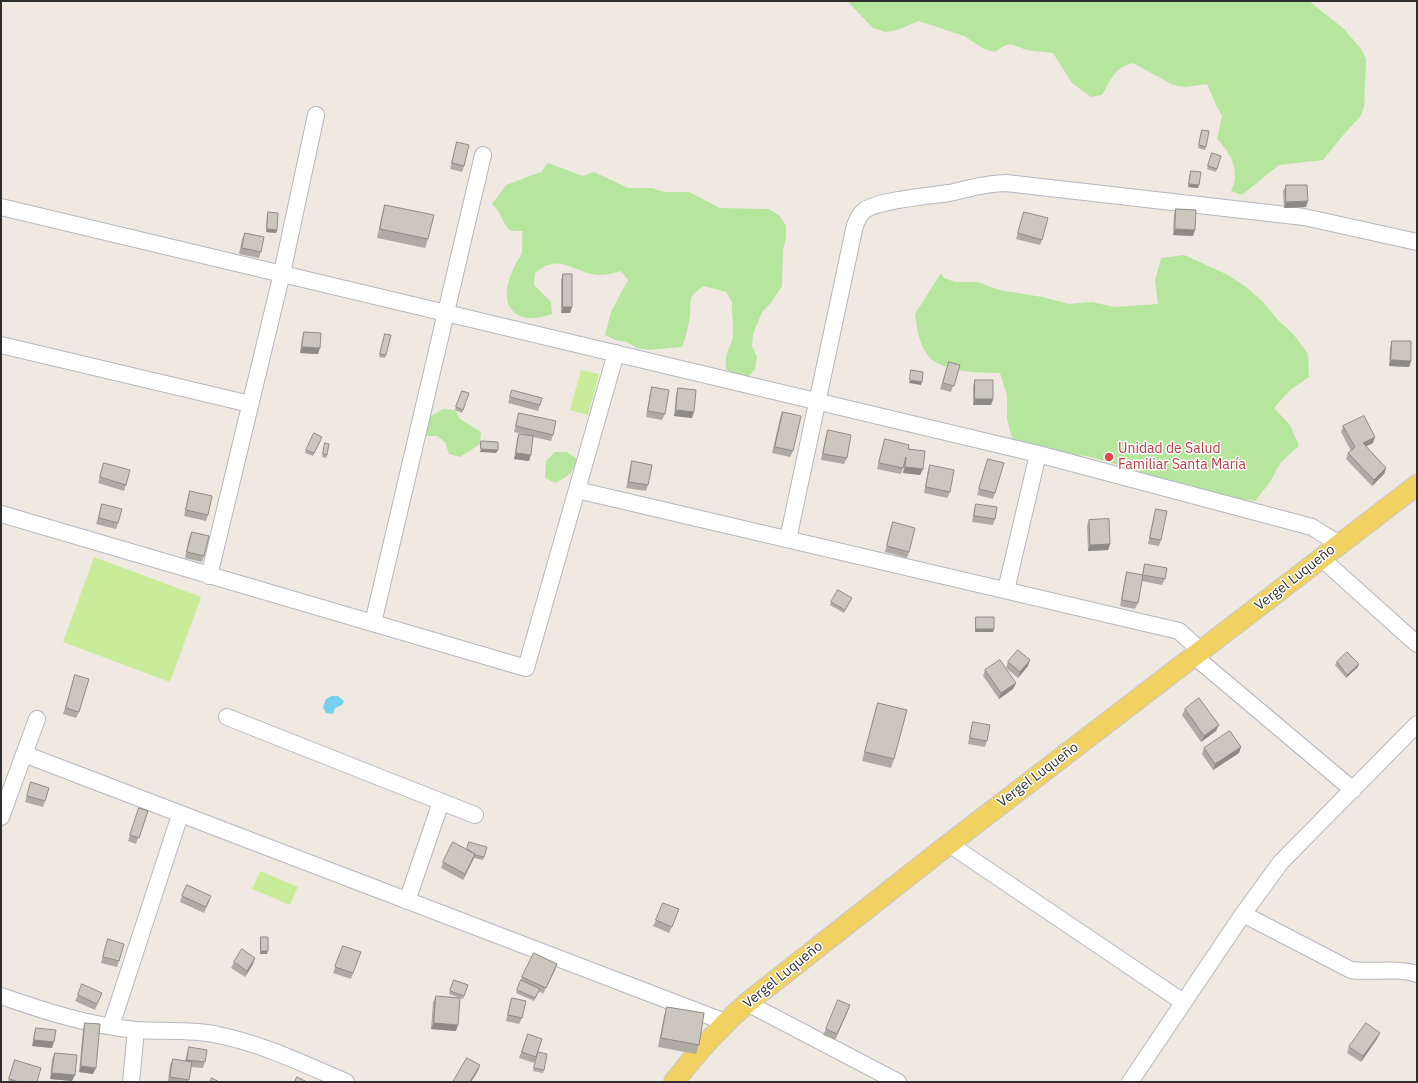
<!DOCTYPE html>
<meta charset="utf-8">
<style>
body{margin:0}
#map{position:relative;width:1418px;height:1083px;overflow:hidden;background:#efe9e1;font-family:"IBM Plex Sans",sans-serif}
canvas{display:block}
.frame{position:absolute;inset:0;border:2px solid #2e2e2e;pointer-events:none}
</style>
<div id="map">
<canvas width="1418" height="1083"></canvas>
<div class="frame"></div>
</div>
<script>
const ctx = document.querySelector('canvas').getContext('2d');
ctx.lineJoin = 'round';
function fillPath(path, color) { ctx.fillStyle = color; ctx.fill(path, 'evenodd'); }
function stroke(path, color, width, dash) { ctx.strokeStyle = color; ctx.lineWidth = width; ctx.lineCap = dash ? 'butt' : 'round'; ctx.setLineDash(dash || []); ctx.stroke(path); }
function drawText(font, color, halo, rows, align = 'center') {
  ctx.font = font + ' "IBM Plex Sans",sans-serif'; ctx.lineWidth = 3; ctx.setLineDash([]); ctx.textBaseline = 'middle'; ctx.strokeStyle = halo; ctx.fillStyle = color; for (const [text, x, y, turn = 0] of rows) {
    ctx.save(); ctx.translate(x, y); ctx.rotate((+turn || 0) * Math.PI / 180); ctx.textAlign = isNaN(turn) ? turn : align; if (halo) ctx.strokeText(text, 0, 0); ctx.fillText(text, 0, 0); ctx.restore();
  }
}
const green = new Path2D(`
 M847,1H1309L1344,29L1361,49L1366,59L1364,107L1360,117L1344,134L1323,160L1279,165L1242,195L1231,191C1241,172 1231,153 1217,139L1222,116L1216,105L1207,84L1185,87L1173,85L1133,63C1113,68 1112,79 1102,95L1091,97L1072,83L1053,53C1044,51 1035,52 1027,50C1011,45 1011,40 995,52L984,49L964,36L919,21L897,30L885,32L873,28Z
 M548,163L583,176L594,172L628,188H652L664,192H689L720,208L769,209L780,216L786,226V238L783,250L782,286L770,304L762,312L753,334L752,346L757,357L755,369L747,378L736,375L726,369C724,351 732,348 733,334C734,323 731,313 732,302L726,292L704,286C686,298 692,298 690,316C688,327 686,337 682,347L648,350L637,348L627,342L616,340L605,335L611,312L628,280L621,271C614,273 607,275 600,275C573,274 561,251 535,273L534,285L551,302L552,314C542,318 525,321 516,314C500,301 508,280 516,263C518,260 521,256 522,252C523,245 521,238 523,231H511C500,221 504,215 492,204L506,185L541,172Z
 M1184,255L1226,274L1246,287L1263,302L1278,320L1294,335L1308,354L1309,377L1290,390L1274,408L1290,425L1299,446L1281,462L1270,482L1255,501L1232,499L1159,480L1136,470L1087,456L1064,454L1041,446L1013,442L1007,419V395L1000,373C981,373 943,372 929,357C919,345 917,329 915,314L941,273L944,278L955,282H978L999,290L1042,297L1069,304L1092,302L1114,307L1158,304L1155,281L1161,258Z
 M443,409L455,410L460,419L481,432L480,444L460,457L449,454L445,442L437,436H426L416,429L421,418L433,415Z
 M555,452H567L577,459C573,473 568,477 555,483L545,478L546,461Z`);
const pitch = new Path2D(`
 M581,370L599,374L588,415L570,410Z
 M94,557L201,597L170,682L63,642Z
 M260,871L298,887L290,905L252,889Z`);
const water = new Path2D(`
 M332,696H338L344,701L342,705L335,708L333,714L326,713L323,707L326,699Z`);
const minor = new Path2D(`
 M1,207L1038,454L1312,527L1339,544
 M1,345L250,404
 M577,490L1179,631L1201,651
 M1,514L526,668L616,353
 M788,539L855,225C858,219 859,214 865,210C879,200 930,196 949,193C968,189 986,183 1006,183L1304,217L1417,242
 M1321,558L1417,644
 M209,576L282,273L316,115
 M1006,590L1038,454
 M373,623L483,155
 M1194,656L1353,790
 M227,717L475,815
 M24,754L725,1022
 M1,817L37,719
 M949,844L1183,1002
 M407,901L441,802
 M1243,914L1351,970C1373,973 1396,967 1417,974
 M1,996C44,1011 91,1026 136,1030C163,1032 191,1029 218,1035C263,1044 304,1064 346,1082
 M747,1003L898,1082
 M111,1026L180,815
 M131,1082L136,1030
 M1130,1082L1243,914L1281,862L1417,724`);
const major = new Path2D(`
 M674,1082C696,1053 720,1027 747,1003L949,844L1417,485`);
const wall = new Path2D(`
 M1202,130L1206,147L1205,150L1198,148Z
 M457,142L464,166L462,172L450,169L455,148Z
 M1212,153L1221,156L1216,172L1207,169Z
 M1191,171L1199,185L1198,188L1188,187L1190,174Z
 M1286,185L1306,207L1284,208L1283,191Z
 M385,205L428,239L425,248L377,238L382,214Z
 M1176,209L1193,236L1173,235L1174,215Z
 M268,212L277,230L276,233L266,232L267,215Z
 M1024,212L1042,240L1040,245L1016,239Z
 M245,233L261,252L259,258L239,254L242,239Z
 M563,274L572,307L570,313H561V280Z
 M304,332L318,354L300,353L302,338Z
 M384,337L386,355L385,358L379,357Z
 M1392,341L1411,361L1409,367L1389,366L1390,347Z
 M949,362L960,365L951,392L940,389Z
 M975,380L993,399L991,405H973V386Z
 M652,387L665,414L662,420L646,417L650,393Z
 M678,388L692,418L674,416L676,394Z
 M512,390L540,405L538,411L508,403Z
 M462,391L469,393L462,413L455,410Z
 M782,412L793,451L790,457L772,453L780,418Z
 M519,413L553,435L551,441L533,437L529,461L514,459L517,440L519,434L528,435L514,432L517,419Z
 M1343,426L1373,443L1366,446L1386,468L1384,474L1372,486L1346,459L1348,453L1351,451L1341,432Z
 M828,430L847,458L844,464L821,460L826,436Z
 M885,439L908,449L923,469L920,475L903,473L904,465L901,474L877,469L883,445Z
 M321,440L313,456L305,453L306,450Z
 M325,443L327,455L326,458L322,457Z
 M988,459L995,493L993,499L977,495Z
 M632,461L648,485L646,491L626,488L630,467Z
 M104,463L126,485L124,491L98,483Z
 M930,465L950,492L947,498L924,493L928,471Z
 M190,491L208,515L206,521L184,516L188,497Z
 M102,504L118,523L116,529L96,524Z
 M976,504L995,519L993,525L972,522L974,510Z
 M1156,509L1161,540L1159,546L1148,544L1154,515Z
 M1089,520L1110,544L1108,550L1088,551L1087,526Z
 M893,522L909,552L907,558L885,552L891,528Z
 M192,532L204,556L202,562L185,558L189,538Z
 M1145,564L1165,579L1162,585L1142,581L1138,603L1135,609L1120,606L1125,578L1127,572L1142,575Z
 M852,598L844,613L830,605L831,602Z
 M976,617L994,629L993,632H975V620Z
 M1008,662L1028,666L1018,678L1006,668Z
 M1337,662L1358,667L1346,678L1335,665Z
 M985,670L1016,683L1013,689L999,699L983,676Z
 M75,675L79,712L76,718L63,714Z
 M878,703L894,759L891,768L862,761L875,712Z
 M1185,709L1216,731L1201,742L1182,715Z
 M973,722L987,741L985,747L968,744L971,728Z
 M1241,747L1239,753L1213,770L1202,754L1204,748Z
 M31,782L45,801L43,807L25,802Z
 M139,808L148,811L136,844L128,841Z
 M467,849L484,857L483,860L474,858L463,880L441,868L443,862Z
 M182,896L209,902L204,913L180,902Z
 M677,915L669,933L653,926L656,920Z
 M261,937L267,954H260V940Z
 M108,939L119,961L117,967L101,963Z
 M343,946L361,952L351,979L333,973Z
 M234,962L253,964L245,977L231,968Z
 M555,970L543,994L539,991L534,1001L516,993L522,977Z
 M454,980L468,985L463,999L449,994Z
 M102,993L95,1010L75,1001L78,995Z
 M436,996L456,1031L431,1029L433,1002Z
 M512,998L522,1018L519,1024L506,1021L510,1004Z
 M850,1005L835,1040L823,1035L826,1029Z
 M667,1007L699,1045L696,1054L658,1047L664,1016Z
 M85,1023L93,1074L79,1072L83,1029Z
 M36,1028L52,1048L32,1046L34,1034Z
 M528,1034L542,1039L534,1063L519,1058Z
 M1377,1039L1361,1062L1347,1053L1349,1047Z
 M189,1047L205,1062L203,1068L191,1067L188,1082H168L170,1065L173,1059L185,1061L187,1053Z
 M55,1053L72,1081L50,1079L52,1059Z
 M537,1055L544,1070L543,1073L533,1071Z
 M15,1060L37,1082H8Z`);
const shadedWall = new Path2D(`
 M1189,184L1199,185L1198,188L1188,187Z
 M1308,201L1306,207L1284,208L1286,202Z
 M267,229L277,230L276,233L266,232Z
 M1175,229L1195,230L1193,236L1173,235Z
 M563,307H572L570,313H561Z
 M302,347L320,348L318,354L300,353Z
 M1391,360L1411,361L1409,367L1389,366Z
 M910,380L922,382L921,385L909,383Z
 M975,399H993L991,405H973Z
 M676,410L694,412L692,418L674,416Z
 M1375,437L1373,443L1361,449L1363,443Z
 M481,449L498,450L496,453L480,452Z
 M516,453L531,455L529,461L514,459Z
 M905,467L923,469L920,475L903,473Z
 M1386,468L1384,474L1372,486L1374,480Z
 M1110,544L1108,550L1088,551L1090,545Z
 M976,629H994L993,632H975Z
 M1030,660L1028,666L1018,678L1020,672Z
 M1359,664L1358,667L1346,678L1347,675Z
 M1016,683L1013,689L999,699L1001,693Z
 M1219,725L1216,731L1201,742L1204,736Z
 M1241,747L1239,753L1213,770L1215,764Z
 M475,854L473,860L463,880L465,874Z
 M261,951H268L267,954H260Z
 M255,958L253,964L245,977L247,971Z
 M557,964L555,970L543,994L546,988Z
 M850,1005L848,1011L835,1040L837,1034Z
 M434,1023L458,1025L456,1031L431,1029Z
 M1380,1033L1377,1039L1361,1062L1363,1056Z
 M34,1040L54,1042L52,1048L32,1046Z
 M480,1065L478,1071L471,1082H470Z
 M81,1066L96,1068L93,1074L79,1072Z
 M52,1073L75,1075L72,1081L50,1079Z`);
const building = new Path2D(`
 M1202,130L1209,131L1206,147L1199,145Z
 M457,142L469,145L464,166L452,163Z
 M1212,153L1221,156L1217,169L1208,166Z
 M1191,171L1201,172L1199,185L1189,184Z
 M1286,185H1307L1308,201L1286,202Z
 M385,205L434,215L428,239L380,229Z
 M1176,209L1196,210L1195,230L1175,229Z
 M268,212L278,213L277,230L267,229Z
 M1024,212L1048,218L1042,240L1018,233Z
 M245,233L264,237L261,252L242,248Z
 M563,274H572V307H563Z
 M304,332L321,333L320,348L302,347Z
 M385,334L391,335L386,355L380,354Z
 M1392,341H1411V361L1391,360Z
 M949,362L960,365L954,386L943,383Z
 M911,370L923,372L922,382L910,380Z
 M975,380H993V399H975Z
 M652,387L669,390L665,414L648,411Z
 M678,388L696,390L694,412L676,410Z
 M512,390L542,398L540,405L510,397Z
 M462,391L469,393L463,410L456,407Z
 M783,412L801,416L793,451L775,447Z
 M519,413L556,421L553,435L516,426Z
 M1364,416L1375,437L1363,443L1386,468L1374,480L1348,453L1355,447L1343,426Z
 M828,430L851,435L847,458L823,454Z
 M314,433L322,437L314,453L306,450Z
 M519,434L533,436L531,455L516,453Z
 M885,439L909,445L908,449L925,451L923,469L905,467L906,457L903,468L879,463Z
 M481,441L498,442V450L481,449Z
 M325,443L329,444L327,455L323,454Z
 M988,459L1004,463L995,493L979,489Z
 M632,461L652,465L648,485L629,482Z
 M104,463L130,470L126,485L100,477Z
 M930,465L954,470L950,492L926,487Z
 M190,491L212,496L208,515L186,510Z
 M102,504L122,509L118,523L99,518Z
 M976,504L997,507L995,519L974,516Z
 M1156,509L1167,511L1161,540L1150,538Z
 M1109,519L1110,544L1090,545L1089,520Z
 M893,522L915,528L909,552L887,546Z
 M192,532L209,536L204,556L187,552Z
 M1145,564L1167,568L1165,579L1143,575Z
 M1127,572L1143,575L1138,603L1122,600Z
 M838,590L852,598L845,610L831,602Z
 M976,617H994V629H976Z
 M1018,650L1030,660L1020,672L1008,662Z
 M1347,652L1359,664L1347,675L1337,662Z
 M1000,660L1016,683L1001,693L985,670Z
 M75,675L89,679L79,712L66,708Z
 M1199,698L1219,725L1204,736L1185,709Z
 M878,703L907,710L894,759L865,752Z
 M973,722L990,725L987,741L970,738Z
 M1230,731L1241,747L1215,764L1204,748Z
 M31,782L49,788L45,801L27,796Z
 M139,808L148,811L139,838L130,835Z
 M453,842L475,854L465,874L443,862Z
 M469,842L487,847L484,857L475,855V854L467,849Z
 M187,885L211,896L206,907L182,896Z
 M663,903L679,909L672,927L656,920Z
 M261,937H268V951H261Z
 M108,939L124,944L119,961L103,957Z
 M343,946L361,952L353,973L335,967Z
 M242,949L255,958L247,971L234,962Z
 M534,953L557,964L546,988L522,977Z
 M454,980L468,985L464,996L450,991Z
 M521,980L540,989L535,998L517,990Z
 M82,984L102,993L97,1004L78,995Z
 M436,996L460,998L458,1025L434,1023Z
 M512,998L526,1001L522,1018L508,1015Z
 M838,1000L850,1005L837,1034L826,1029Z
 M667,1007L704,1013L699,1045L661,1038Z
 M85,1023L100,1024L96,1068L81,1066Z
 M1366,1023L1380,1033L1363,1056L1349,1047Z
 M36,1028L56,1030L54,1042L34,1040Z
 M528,1034L542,1039L536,1057L522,1052Z
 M189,1047L207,1050L205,1062L187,1060Z
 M538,1052L547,1054L544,1070L534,1068Z
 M55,1053L77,1055L75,1075L52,1073Z
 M467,1058L480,1065L470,1082H453Z
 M173,1059L192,1062L189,1080L170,1077Z
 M15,1060L41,1068L37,1082H19L9,1079Z
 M297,1077L307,1082H295Z
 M212,1078L219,1082H210Z`);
const markers = [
 [1109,457,5,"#e0444e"]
];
const healthNames = [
 ["Unidad de Salud",1118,449],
 ["Familiar Santa María",1118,465]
];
const streetNames = [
 ["Vergel Luqueño",1295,578,-38],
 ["Vergel Luqueño",1038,775,-37],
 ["Vergel Luqueño",783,975,-39]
];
fillPath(green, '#b6e59e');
fillPath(pitch, '#c9ec9a');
fillPath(water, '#75cff0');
stroke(minor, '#b4b7c1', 18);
stroke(major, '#c9c9c9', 22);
stroke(minor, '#fff', 16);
stroke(major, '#f2d163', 20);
fillPath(wall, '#afaba4');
fillPath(shadedWall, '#8e8b86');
fillPath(building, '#cbc7bf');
stroke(building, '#8e8b86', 1);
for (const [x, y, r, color] of markers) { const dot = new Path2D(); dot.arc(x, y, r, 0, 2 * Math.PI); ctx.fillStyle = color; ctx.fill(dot); stroke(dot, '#fff', 1.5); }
drawText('14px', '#be3a42', '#fff', healthNames, 'left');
drawText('14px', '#2e2e2e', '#fff', streetNames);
</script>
